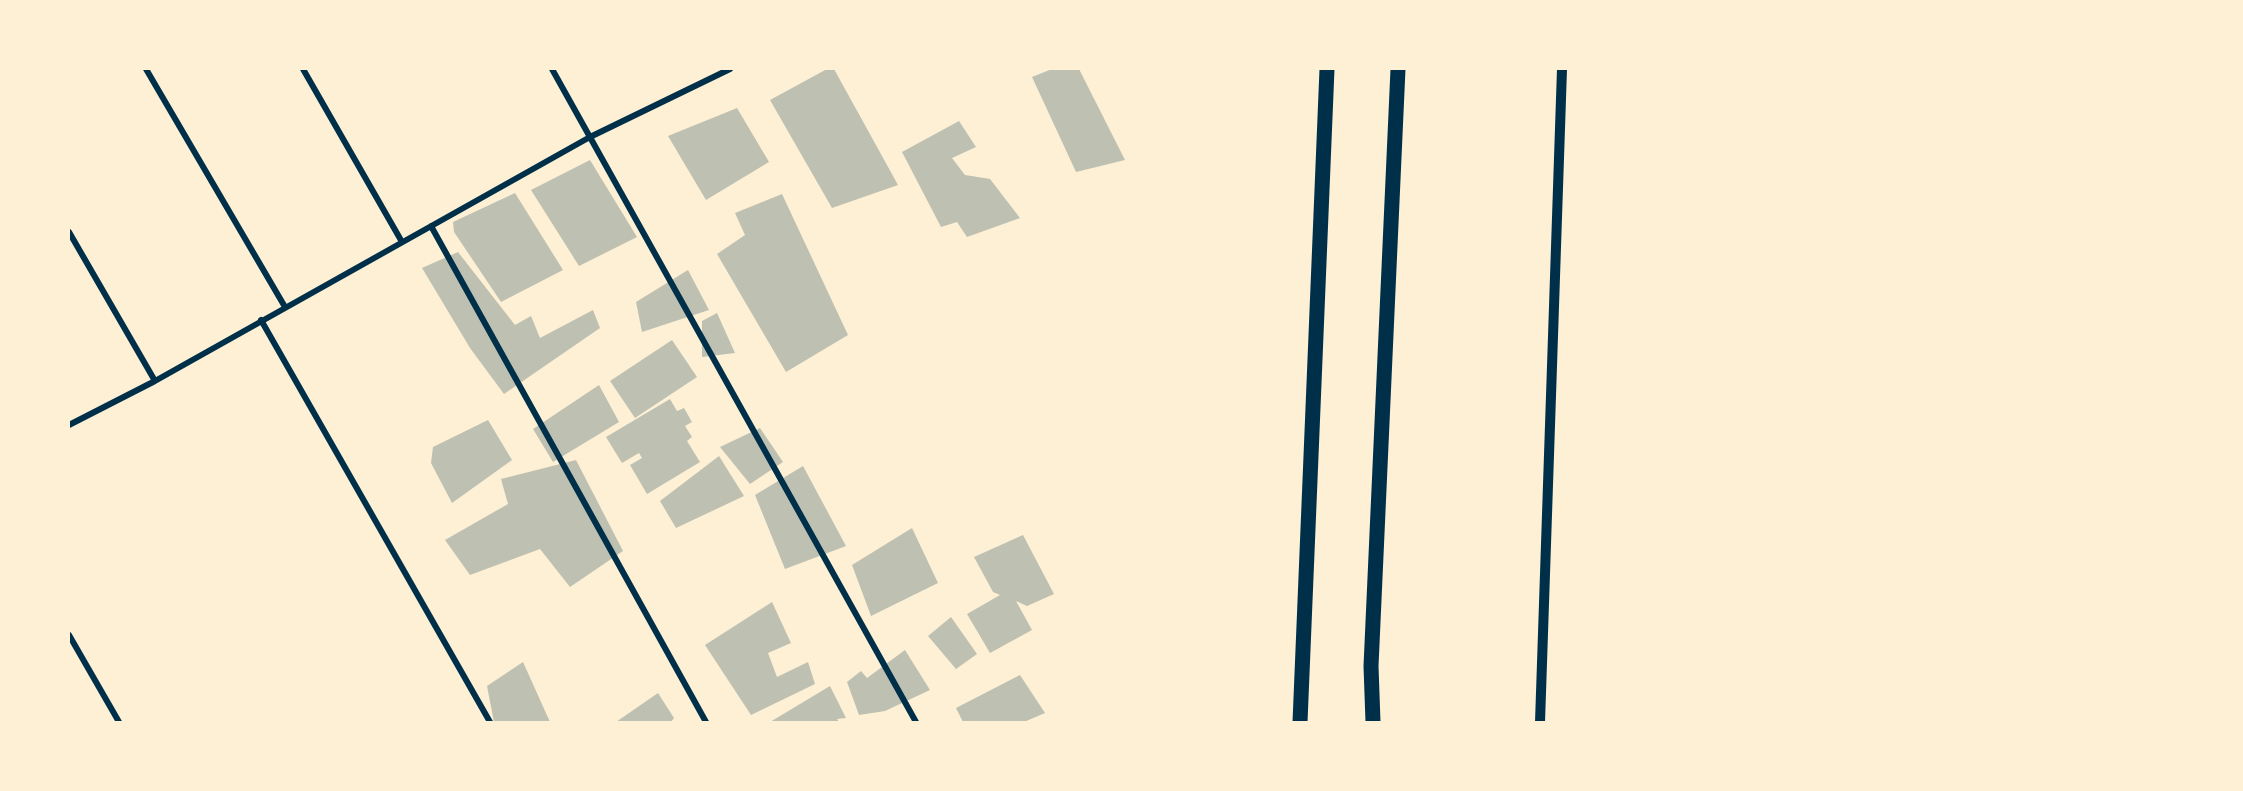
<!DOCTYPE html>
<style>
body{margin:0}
#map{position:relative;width:2243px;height:791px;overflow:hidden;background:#fdf0d5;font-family:Lora,serif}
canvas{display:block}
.frame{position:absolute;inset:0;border:70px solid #fdf0d5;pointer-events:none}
</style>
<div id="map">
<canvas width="2243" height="791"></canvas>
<div class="frame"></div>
</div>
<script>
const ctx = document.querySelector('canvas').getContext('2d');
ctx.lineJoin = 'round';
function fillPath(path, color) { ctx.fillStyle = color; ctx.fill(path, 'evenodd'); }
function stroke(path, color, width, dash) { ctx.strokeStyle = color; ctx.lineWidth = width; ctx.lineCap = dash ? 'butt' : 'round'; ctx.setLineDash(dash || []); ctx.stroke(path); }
const building = new Path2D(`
 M827,69H834L898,185L832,208L770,100Z
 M1052,69H1079L1125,160L1076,172L1032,77Z
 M737,108L769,162L706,200L668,136Z
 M959,121L976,147L952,158L965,175L990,179L1020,218L967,237L957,222L941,227L902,152Z
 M590,160L637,237L579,266L531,190Z
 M515,193L563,270L501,302L454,232L453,222Z
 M782,194L848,335L786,372L717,254L745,235L735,213Z
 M458,252L515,325L531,316L540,338L593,310L600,328L504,394L470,348L422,268Z
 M688,270L709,310L642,332L636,302Z
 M717,313L735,353L702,357V321Z
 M672,340L697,377L635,418L610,381Z
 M599,385L619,422L553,462L533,429Z
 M670,399L677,411L684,408L692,422L685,426L692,437L687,441L700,462L647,494L630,465L642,458L639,453L622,463L606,437Z
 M488,420L512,460L452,503L431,463L433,447Z
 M760,428L783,462L750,484L720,447Z
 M719,456L744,496L676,528L660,501Z
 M576,460L623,551L570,587L540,549L470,575L445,540L508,504L501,479Z
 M803,466L846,546L785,569L755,495Z
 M912,528L938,583L871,616L852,565Z
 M1023,535L1054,594L1027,606L1016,601L1032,630L990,653L967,614L1000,595L993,592L974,557Z
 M772,602L791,643L768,653L777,677L808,662L815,684L751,715L705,645Z
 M951,617L977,654L956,669L928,636Z
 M905,650L930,690L885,711L859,715L847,682L861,671L867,678Z
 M523,662L550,722H494L487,686Z
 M1020,675L1045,713L1024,722H963L956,708Z
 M830,686L846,718L837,719L839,722H770Z
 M658,693L674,718L671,722H616Z`);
const minor = new Path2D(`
 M146,69L285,307
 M303,69L402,242
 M552,69L916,722
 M431,226L706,722
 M69,232L155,381
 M261,320L490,722
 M69,425L155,381L590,137L730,69
 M69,635L119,722`);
const tertiary = new Path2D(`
 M1540,722L1562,69`);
const primary = new Path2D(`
 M1300,722L1327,69
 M1373,722L1371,666L1398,69`);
fillPath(building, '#bec0b2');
stroke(minor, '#003049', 6);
stroke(tertiary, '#003049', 10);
stroke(primary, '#003049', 15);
</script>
